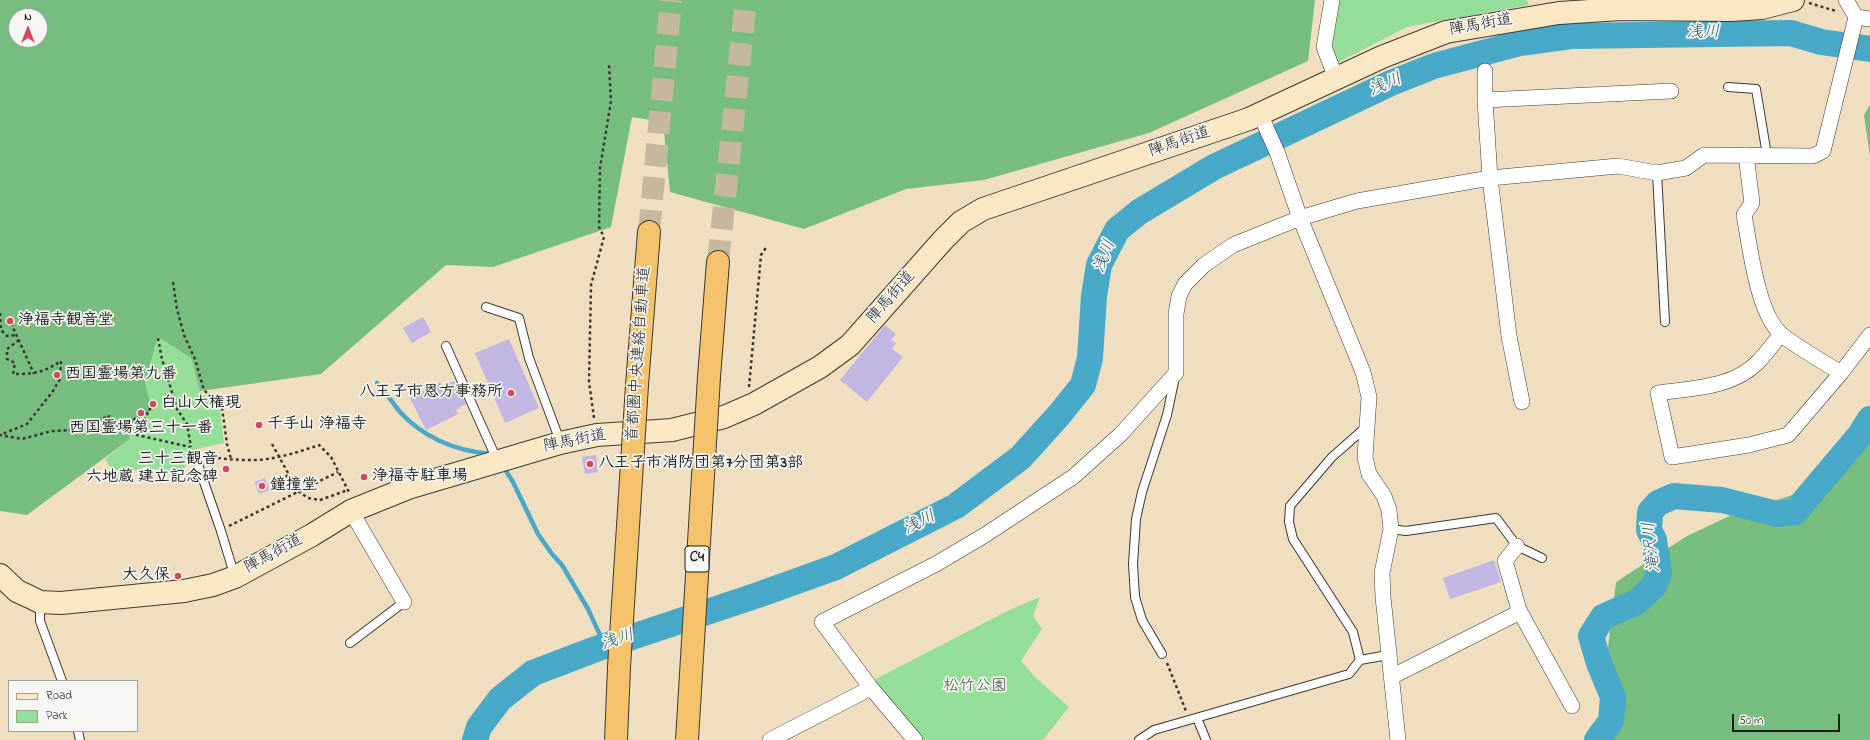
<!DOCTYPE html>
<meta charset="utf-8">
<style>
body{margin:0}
#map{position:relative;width:1870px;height:740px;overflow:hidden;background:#efdfc0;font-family:"Indie Flower",sans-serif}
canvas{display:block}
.legend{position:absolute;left:8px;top:680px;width:130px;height:52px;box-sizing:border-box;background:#f6f6f2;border:1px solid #9f9f9c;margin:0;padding:5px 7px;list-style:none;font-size:12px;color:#1c1c1c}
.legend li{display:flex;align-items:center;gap:8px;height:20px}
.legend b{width:20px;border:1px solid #9f9f9c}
.north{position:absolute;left:8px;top:8px;width:40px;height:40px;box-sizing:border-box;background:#f6f6f2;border:1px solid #9f9f9c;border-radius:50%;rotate:0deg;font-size:11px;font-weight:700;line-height:16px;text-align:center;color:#1c1c1c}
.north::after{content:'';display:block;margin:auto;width:14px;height:18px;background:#d1495b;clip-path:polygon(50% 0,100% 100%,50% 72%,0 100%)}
.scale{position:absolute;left:1732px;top:714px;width:108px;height:18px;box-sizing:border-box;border:2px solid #1c1c1c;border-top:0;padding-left:5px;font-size:12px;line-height:14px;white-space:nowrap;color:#1c1c1c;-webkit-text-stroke:3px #f6f6f2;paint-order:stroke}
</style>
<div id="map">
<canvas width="1870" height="740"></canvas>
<ul class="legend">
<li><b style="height:5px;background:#fae7c3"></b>Road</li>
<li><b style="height:11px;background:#95de98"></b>Park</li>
</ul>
<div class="north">N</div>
<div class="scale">50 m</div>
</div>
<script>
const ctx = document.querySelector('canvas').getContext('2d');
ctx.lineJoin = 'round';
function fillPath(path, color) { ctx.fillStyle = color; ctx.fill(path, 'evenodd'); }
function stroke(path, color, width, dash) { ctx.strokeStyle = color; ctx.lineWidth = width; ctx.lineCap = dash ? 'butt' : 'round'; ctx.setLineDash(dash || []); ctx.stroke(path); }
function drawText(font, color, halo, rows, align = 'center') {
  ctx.font = font + ' "Indie Flower","Klee One",sans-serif'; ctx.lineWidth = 3.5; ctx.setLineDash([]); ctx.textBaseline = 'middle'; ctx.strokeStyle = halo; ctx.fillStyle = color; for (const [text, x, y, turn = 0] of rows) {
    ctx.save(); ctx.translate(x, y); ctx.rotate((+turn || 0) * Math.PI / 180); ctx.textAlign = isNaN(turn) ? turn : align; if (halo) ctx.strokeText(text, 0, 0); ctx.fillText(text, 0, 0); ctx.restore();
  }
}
const green = new Path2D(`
 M1338,0H1527L1529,5L1407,27L1335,64L1330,41Z
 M158,337L191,358L200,391L220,410L224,443L193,450L182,474L143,467L117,479L105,459L130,439L128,428L152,410L145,382Z
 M1040,597L1033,616L1042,629L1021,661L1037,679L1069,707L1043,740H921L872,681L1007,611Z`);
const forest = new Path2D(`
 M0,0H1315L1308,61L1149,133L984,180L906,189L804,229L670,192L663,122L632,117L611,227L493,267L446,265L321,374L200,391L191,358L158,337L145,382L152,410L128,428L130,439L27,515L0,511ZM16,16H40V40H16Z
 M1870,105V156L1864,115Z
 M1870,428V740H1608L1606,663L1616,582L1687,536L1738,512L1802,492L1862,444Z`);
const stream = new Path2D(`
 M1756,24L1757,35
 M377,383C386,392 392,402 400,412C424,438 457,451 491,454
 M506,471L513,482L538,534L552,554L562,565L588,609L605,646`);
const river = new Path2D(`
 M475,740L479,727L500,699L533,673L596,649L758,595L836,567L956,506L1020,458L1059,415L1083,385L1090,358L1094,296L1099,265L1117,230L1139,212L1214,167L1391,83L1434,66L1520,43L1571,36L1791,33L1821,42L1870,49
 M1597,740L1611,721L1613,697L1599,663L1591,636L1603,617L1637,602L1654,586L1659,573L1654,540L1649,530L1650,512L1658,503L1674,496L1722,500L1777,514L1795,512L1860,435L1870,419`);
const building = new Path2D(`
 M423,317L431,332L412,343L403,328Z
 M885,325L896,334L891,340L896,343L892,349L903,357L867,402L840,380Z
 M509,339L539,408L505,423L475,353Z
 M454,381L466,404L456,410L458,414L426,430L410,398L440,382L442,386Z
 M596,455L598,472L585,474L582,457Z
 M265,478L270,490L259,494L254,482Z
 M1494,560L1501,582L1450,599L1443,578Z`);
const motorwayTunnel = new Path2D(`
 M649,232L671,0
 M718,262L746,0`);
const path = new Path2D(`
 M1809,3L1836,11
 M173,282L177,309L184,335L195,359L204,390L222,408L227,444L231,459
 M0,313L1,330L7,336L17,335
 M11,323L34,374
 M158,338L162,359L177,409L187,424L191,447
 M19,340L7,349V359L15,363L13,374C34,374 43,373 61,361L60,379L53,391L27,424L0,435L22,439L52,431L74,430L109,416L100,432L116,426L130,422L150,409L138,430L137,435L190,447
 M749,387L761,255L767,246
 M594,418L589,382L591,285L604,237L599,227L600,168L611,101L609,65
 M272,444L298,491L308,498L320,500L348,490
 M206,457C220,458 233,460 247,460C271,461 296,453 319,445L331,457L350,494
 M269,484L289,475
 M229,526L338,472
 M1167,663L1186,711`);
const service = new Path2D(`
 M1728,87L1756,89L1767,155
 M1657,173L1665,322
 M486,307L519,318L529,358L560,441
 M446,346L497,460
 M195,456L221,531L235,577
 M1391,529L1406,531L1496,518L1517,546L1542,558
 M40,602V621L62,681
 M350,643L404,602
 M1162,654L1142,620L1135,597L1133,564L1136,519L1142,492L1167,415L1175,377
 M1360,660L1388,655
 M1197,718L1206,740
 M78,731L80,740
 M1139,740L1154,730L1349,674L1360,660L1353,632L1293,539L1289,522L1290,506L1332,457L1365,428`);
const minor = new Path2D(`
 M1332,0L1324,47L1336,78
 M1846,0L1856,17L1870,19
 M1485,71V100L1490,178L1509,336L1522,402
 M1485,100L1671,91
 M1260,114L1277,152L1300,218L1363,372L1369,397L1365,457L1369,474L1384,496L1389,510L1391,529L1382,573L1383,597L1398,740
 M1746,155L1752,203L1744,215C1750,246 1757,314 1782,335C1800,349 1822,361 1841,373
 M1781,334C1773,344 1766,354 1757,363C1732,388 1691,388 1658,393L1672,457L1749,445L1788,435L1841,373L1870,335
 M351,511L404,602
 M1517,546L1505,561L1519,610L1572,706
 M1391,677L1520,612
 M770,740L871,688
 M915,740L871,688L822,622L936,564L985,535L1073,477L1121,434L1176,373V314L1179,296L1185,284L1204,265L1233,245L1300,218L1357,201L1490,178L1618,166L1657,173L1686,168L1704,155L1813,156L1823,151L1856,17`);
const secondary = new Path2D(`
 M0,575L17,591L30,597L40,602L61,603L184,591L213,585L235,577L312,535L351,511L408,488L560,443L597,435L672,430L724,417L754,404L820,367L850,345L943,240L961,222L983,209L1249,119L1382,57L1446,32L1559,13L1621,9L1731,10L1762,8L1793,0`);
const motorway = new Path2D(`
 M709,377L718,262
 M637,385L649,232`);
const motorwayBridge = new Path2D(`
 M616,740L619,667L637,385
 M687,740L709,377`);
const markers = [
 [10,321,4,"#d1495b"],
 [57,375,4,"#d1495b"],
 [511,393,4,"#d1495b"],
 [153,404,4,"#d1495b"],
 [141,413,4,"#d1495b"],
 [259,425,4,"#d1495b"],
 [590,464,4,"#d1495b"],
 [226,469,4,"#d1495b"],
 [364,477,4,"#d1495b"],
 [262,486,4,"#d1495b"],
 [178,576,4,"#d1495b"]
];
const shields = [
 [697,559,24]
];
const shieldNames = [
 ["C4",697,559]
];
const streetNames = [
 ["陣馬街道",1481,26,-10],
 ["陣馬街道",1180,143,-19],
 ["陣馬街道",892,298,-49],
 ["首都圏中央連絡自動車道",640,354,-86],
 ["陣馬街道",575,442,-11],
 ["陣馬街道",274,555,-29]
];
const poiNames = [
 ["浄福寺観音堂",18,321],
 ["西国霊場第九番",65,375],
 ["八王子市恩方事務所",503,393,"right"],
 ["白山大権現",161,404],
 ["千手山 浄福寺",267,425],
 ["西国霊場第三十一番",141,429,"center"],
 ["三十三観音",218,460,"right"],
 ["六地蔵 建立記念碑",218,478,"right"],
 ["八王子市消防団第7分団第3部",598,464],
 ["浄福寺駐車場",372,477],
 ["鐘撞堂",270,486],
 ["大久保",170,576,"right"]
];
const parkNames = [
 ["松竹公園",975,687]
];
const waterNames = [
 ["浅川",1703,34,-1],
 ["浅川",1386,86,-24],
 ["浅川",1106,257,-68],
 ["浅川",920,524,-27],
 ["滝沢川",1653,547,-96],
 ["浅川",618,641,-19]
];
fillPath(green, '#95de98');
fillPath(forest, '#78bd80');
stroke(stream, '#48a8c7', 4.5);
stroke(river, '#48a8c7', 26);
fillPath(building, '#c2b6e3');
stroke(motorwayTunnel, '#c5b89f', 22, [22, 11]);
stroke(service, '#3c3935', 10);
stroke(minor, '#3c3935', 16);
stroke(secondary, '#3c3935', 24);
stroke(motorway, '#3c3935', 24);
stroke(path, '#3c3935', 2.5, [3, 3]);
stroke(service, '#fff', 8);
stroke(minor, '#fff', 15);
stroke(secondary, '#fae7c3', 22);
stroke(motorway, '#f3c26a', 22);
stroke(motorwayBridge, '#3c3935', 24, []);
stroke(motorwayBridge, '#f3c26a', 22);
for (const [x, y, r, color] of markers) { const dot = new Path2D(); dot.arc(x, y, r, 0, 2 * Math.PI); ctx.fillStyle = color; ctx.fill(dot); stroke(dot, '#f6f6f2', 1.5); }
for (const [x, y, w] of shields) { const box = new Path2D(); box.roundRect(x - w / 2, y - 13, w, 26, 3); ctx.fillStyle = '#f6f6f2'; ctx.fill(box); stroke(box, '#1c1c1c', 1); }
drawText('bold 15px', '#1c1c1c', null, shieldNames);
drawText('16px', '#1c1c1c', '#f6f6f2', streetNames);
drawText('bold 16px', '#1c1c1c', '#f6f6f2', poiNames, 'left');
drawText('16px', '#405641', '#f6f6f2', parkNames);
drawText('italic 17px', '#305b69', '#f6f6f2', waterNames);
</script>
